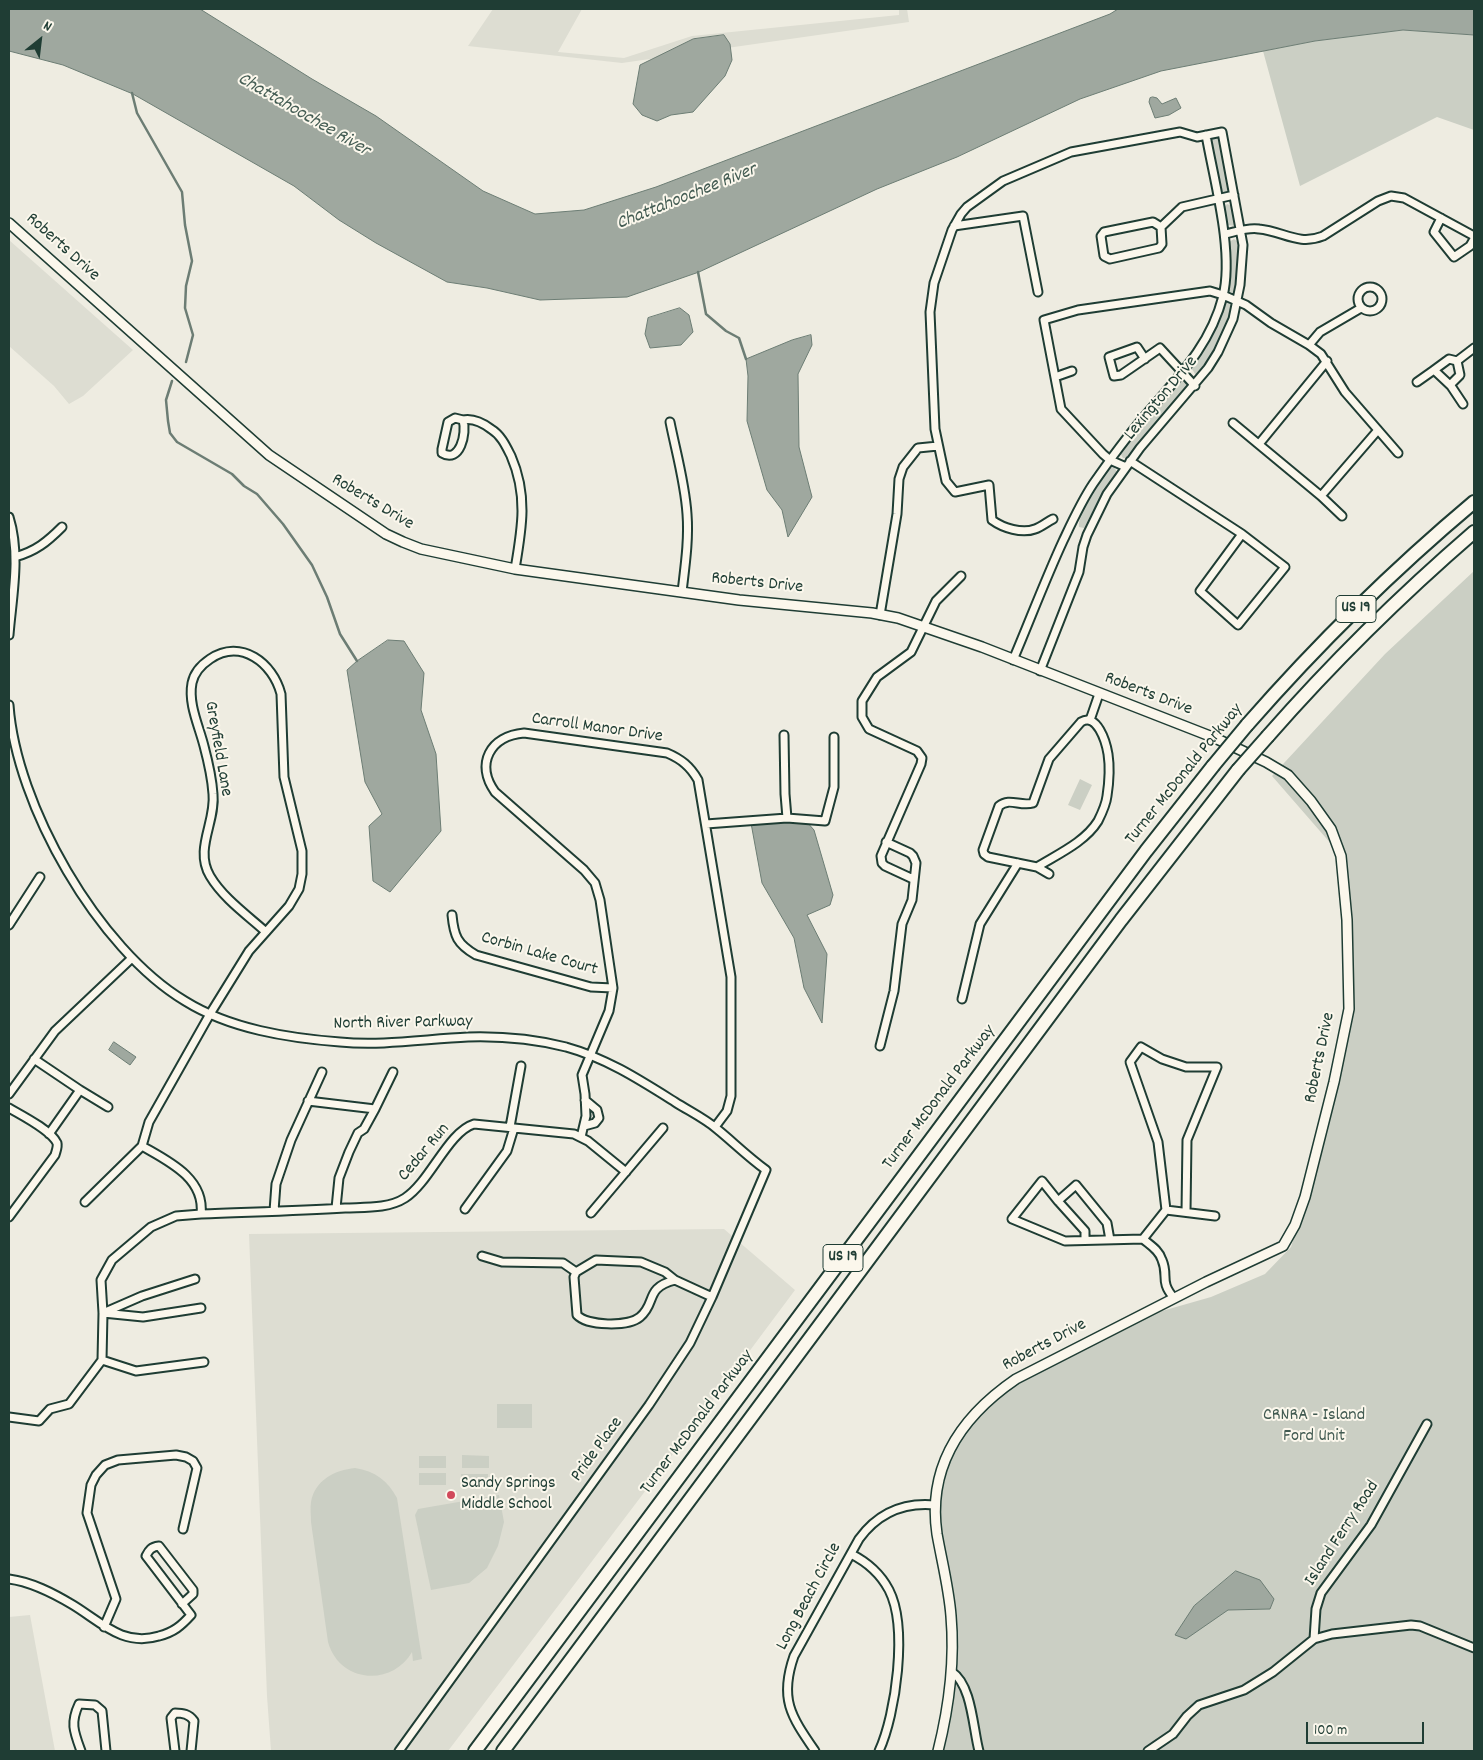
<!DOCTYPE html>
<style>
body{margin:0}
#map{position:relative;width:1483px;height:1760px;overflow:hidden;background:#eeece1;font-family:Dekko,sans-serif}
canvas{display:block}
.frame{position:absolute;inset:0;border:10px solid #1f3d34;pointer-events:none}
.north{position:absolute;left:15px;top:15px;width:50px;height:50px;-webkit-text-stroke:4px #fbf7ec;paint-order:stroke;rotate:29deg;font-size:14px;font-weight:700;line-height:20px;text-align:center;color:#1f3d34}
.north::after{content:'';display:block;margin:auto;width:18px;height:22px;background:#1f3d34;clip-path:polygon(50% 0,100% 100%,50% 72%,0 100%)}
.scale{position:absolute;left:1306px;top:1722px;width:118px;height:22px;box-sizing:border-box;border:2px solid #1f3d34;border-top:0;padding-left:6px;font-size:15px;line-height:18px;white-space:nowrap;color:#1f3d34;-webkit-text-stroke:4px #fbf7ec;paint-order:stroke}
</style>
<div id="map">
<canvas width="1483" height="1760"></canvas>
<div class="frame"></div>
<div class="north">N</div>
<div class="scale">100 m</div>
</div>
<script>
const ctx = document.querySelector('canvas').getContext('2d');
ctx.lineJoin = 'round';
function fillPath(path, color) { ctx.fillStyle = color; ctx.fill(path, 'evenodd'); }
function stroke(path, color, width, dash) { ctx.strokeStyle = color; ctx.lineWidth = width; ctx.lineCap = dash ? 'butt' : 'round'; ctx.setLineDash(dash || []); ctx.stroke(path); }
function drawText(font, color, halo, rows, align = 'center') {
  ctx.font = font + ' Dekko,sans-serif'; ctx.lineWidth = 4; ctx.setLineDash([]); ctx.textBaseline = 'middle'; ctx.strokeStyle = halo; ctx.fillStyle = color; for (const [text, x, y, turn = 0] of rows) {
    ctx.save(); ctx.translate(x, y); ctx.rotate((+turn || 0) * Math.PI / 180); ctx.textAlign = isNaN(turn) ? turn : align; if (halo) ctx.strokeText(text, 0, 0); ctx.fillText(text, 0, 0); ctx.restore();
  }
}
const built = new Path2D(`
 M493,9H582L558,52L624,58L692,36L899,15V9H907L909,22L622,63L468,46Z
 M9,240L133,350L83,396L69,404L54,386L9,346Z
 M724,1229L795,1290L646,1490L448,1751H271L267,1696L249,1234Z
 M30,1615L55,1751H9V1617Z`);
const green = new Path2D(`
 M1403,30L1474,35V130L1437,117L1300,186L1263,51L1315,41Z
 M1215,137L1219,139L1220,141L1230,189L1226,193L1221,191L1220,188L1212,142V139Z
 M1227,204L1232,206L1236,225L1235,226L1228,225L1224,208Z
 M1234,239L1238,242L1239,256L1236,289L1233,293L1228,291L1227,288L1229,242Z
 M1225,303H1229L1232,308L1222,335L1200,373L1195,374L1192,369L1193,365L1212,333Z
 M1182,381L1187,383L1186,389L1138,446L1126,458H1123L1120,453L1123,449Z
 M1114,467L1117,472L1084,528L1079,527C1077,513 1100,479 1109,468Z
 M1474,571V1751H935L953,1653L936,1497L954,1442L984,1400L1127,1321L1211,1297L1265,1274L1291,1247L1305,1202L1352,999L1346,861L1272,776L1385,654ZM1274,1599L1269,1609L1228,1610Z
 M1080,779L1092,785L1080,810L1068,805Z
 M497,1404H532V1428H497Z
 M462,1455L489,1456V1468H462Z
 M419,1456H446V1468H419Z
 M355,1468C375,1471 388,1481 397,1498L422,1659L413,1661L412,1652C391,1688 339,1682 328,1642L311,1522C311,1515 310,1508 311,1502C315,1480 335,1470 355,1468Z
 M419,1473H446V1485H419Z
 M461,1474H488V1486H461Z
 M499,1495L504,1522L498,1546L487,1568L469,1583L431,1590L415,1515L418,1509Z`);
const water = new Path2D(`
 M9,9H200L312,79L376,116L483,191L535,214L584,210L656,187L1110,14L1118,9H1474V35L1403,30L1315,41L1161,71L1080,99L957,157L877,189L699,272L627,297L540,300L487,288L447,282L376,243L339,220L294,186L133,94L63,65L9,51Z
 M724,35L730,44L732,60L725,76L693,112L671,115L657,121L642,115L633,104L640,65L693,39Z
 M1153,97L1157,98L1162,104L1176,98L1181,108L1169,115L1155,118L1149,102L1150,98Z
 M680,308L689,315L693,332L681,345L650,348L645,334L648,318Z
 M811,335L812,345L798,374L799,447L812,497L788,537L782,510L767,490L747,421L748,376L746,359L792,340Z
 M388,640L404,641L424,673L421,710L436,754L441,831L390,892L373,881L369,826L382,814L365,782L347,670L357,661Z
 M806,821L814,830L833,895L830,905L807,915L827,954L822,1023L804,988L794,938L762,883L751,823Z
 M114,1042L136,1057L130,1065L109,1050Z
 M1236,1571L1260,1580L1274,1599L1270,1609L1228,1610L1186,1639L1175,1635L1194,1606Z`);
const stream = new Path2D(`
 M132,93L137,113L182,192L185,225L192,261L186,286L185,308L193,335L186,362
 M698,272L706,314L726,331L739,338L746,359
 M172,381L166,400L168,421L170,433L177,442L232,474L244,486L257,494L283,524L312,565L327,597L340,634L357,661`);
const minor = new Path2D(`
 M1441,218L1434,232L1454,257L1470,246L1474,239
 M954,226L1023,216L1038,292
 M1161,227L1153,222L1104,232L1101,236L1104,256L1110,259L1159,248L1162,244L1161,227L1182,207L1234,195
 M1225,234C1235,232 1248,227 1259,229C1283,231 1298,246 1323,236L1378,201L1391,196L1404,198L1474,236
 M1358 299a12 12 0 1 1 24 0a12 12 0 1 1-24 0Z
 M1309,345L1320,332L1361,308
 M1145,359L1137,347L1109,357L1114,376L1121,375L1160,348L1195,386
 M1055,377L1072,371
 M1417,382L1434,370
 M1450,385L1460,375L1457,361
 M1463,404L1451,386L1434,370L1449,359L1457,361L1474,348
 M455,418L463,420C467,433 460,464 442,453V449L448,422Z
 M463,420C473,418 483,423 491,429C501,435 506,446 511,456C528,495 522,528 515,569
 M670,422C676,452 685,483 687,514C689,540 685,566 682,592
 M1233,423L1321,496L1342,516
 M1259,444L1327,361
 M1130,461L1242,534L1200,591L1238,625L1285,567L1242,534
 M1126,467L1110,460L1103,454L1061,409L1044,320L1078,310L1210,291L1223,295L1246,305L1271,323L1309,345L1321,354L1345,392L1398,453
 M1321,496L1378,430
 M9,517C21,555 12,597 9,635
 M15,557C36,551 47,542 62,527
 M880,615L897,514L899,479L903,467L918,448L938,446
 M1013,660C1030,620 1045,580 1063,541C1072,522 1081,502 1093,484C1109,461 1125,439 1143,418C1176,379 1210,347 1223,296C1234,251 1214,181 1206,135
 M1040,671L1079,572L1083,547L1087,535L1107,494L1140,448L1208,368L1218,352L1233,319L1240,285L1243,245L1222,132L1197,137L1180,132L1071,152L1003,181L967,207L961,214L952,230L934,283L930,312L935,429L946,481L955,492L989,485L992,520C1003,528 1022,534 1035,529C1041,527 1047,522 1053,519
 M9,705C16,805 98,949 185,1001C230,1029 288,1038 340,1042C383,1046 425,1039 468,1037C501,1036 534,1039 566,1047C606,1058 640,1080 675,1102C689,1111 704,1118 717,1129C733,1142 748,1157 766,1170L712,1297L690,1343L649,1405L399,1751
 M1090,720L1099,694
 M787,818L825,821L834,787V737
 M706,824L787,818L785,794L784,735
 M1037,867C1058,854 1085,842 1098,821C1102,813 1106,805 1107,796C1109,783 1110,767 1108,754C1106,742 1097,712 1081,722L1049,759L1033,803C1020,807 1010,797 999,806L983,850L984,854L988,857L1037,867L1049,874
 M913,879L885,866L882,863L881,856L921,764L922,758L917,751L869,729L862,717V701L877,677L911,652L936,601L961,576
 M452,915C454,936 457,944 476,955L591,987L613,988
 M9,925L40,877
 M962,999L980,924L1018,863
 M880,1046L894,991L902,924L912,900L916,863L913,856L910,853L886,842
 M34,1059L80,1090L108,1107
 M9,1094L55,1031L132,958
 M308,1101L375,1109
 M9,1108C21,1115 51,1130 57,1143C58,1147 56,1151 55,1155L9,1217
 M584,1126L595,1123L599,1118L597,1110L585,1100
 M510,1127L521,1066
 M49,1134L80,1090
 M581,1137L586,1116L585,1094L582,1075L609,1011L613,988L600,900L595,883L584,870L495,792C475,764 490,736 524,733L667,753C681,759 690,766 698,780L731,977V1096L727,1111L715,1127
 M1058,1201L1042,1181L1012,1219L1065,1241L1143,1239C1150,1245 1159,1250 1162,1260C1169,1276 1159,1281 1174,1298
 M85,1202L142,1146L149,1122L210,1014L249,951L289,906L299,889L302,874V851L284,777L281,694C273,663 241,638 210,659C201,665 194,673 192,683C188,704 199,726 204,746C208,761 212,779 213,794C216,822 194,849 210,876C223,898 247,915 266,932
 M336,1208L339,1178L349,1152L358,1133L364,1129L375,1109L393,1072
 M465,1209L507,1151L514,1128
 M1166,1210L1215,1216
 M274,1211L276,1184L291,1140L322,1072
 M591,1213L663,1128
 M201,1214C249,1212 297,1211 345,1208C364,1207 388,1209 405,1198C430,1182 448,1132 474,1124L574,1134L588,1141L626,1172
 M1143,1239L1166,1210L1158,1142L1130,1062L1141,1047L1162,1059L1186,1067H1217L1187,1140L1186,1212
 M1085,1240V1231L1058,1201L1076,1185L1107,1223L1110,1240
 M482,1256L502,1262L563,1263L576,1272
 M675,1280C644,1288 657,1303 640,1317C628,1327 587,1326 577,1315L574,1277L576,1272L596,1260L641,1262L665,1272L675,1280L712,1297
 M103,1313L143,1317L201,1308
 M103,1313L142,1296L195,1279
 M102,1360L136,1371L204,1362
 M9,1417L39,1421L50,1409L69,1404L102,1360L103,1313L101,1280L112,1260L151,1227L176,1216L201,1214C205,1178 168,1161 142,1146
 M851,1554C867,1562 880,1573 889,1590C908,1627 896,1714 879,1751
 M9,1579C32,1582 53,1593 73,1605C101,1622 123,1647 159,1636C174,1632 181,1626 191,1615L146,1556C149,1550 151,1547 159,1546L193,1590V1594L182,1604
 M104,1627L116,1599L87,1513L91,1485L96,1475L105,1465L118,1460L176,1455L186,1457L193,1461L197,1468L183,1529
 M1314,1639L1316,1609L1321,1593L1371,1525L1427,1424
 M952,1672C972,1685 973,1729 979,1751
 M81,1751C74,1732 70,1723 79,1704L95,1705L102,1711L106,1751
 M175,1751L171,1718L175,1713C183,1713 189,1714 194,1721L191,1751
 M815,1751C791,1716 779,1699 794,1656L859,1539C878,1513 903,1502 935,1505
 M1148,1751L1173,1734L1187,1716L1199,1705L1244,1690L1273,1672L1314,1639L1332,1634L1411,1625L1420,1626L1474,1648`);
const tertiary = new Path2D(`
 M9,223L269,455L386,534L403,542L421,549L515,569L739,600L872,613L898,618L982,647L1215,738L1266,762L1288,775L1311,801L1331,829L1341,856L1347,920L1349,1009L1334,1082L1305,1197L1295,1225L1283,1246L1206,1282L1016,1379C962,1416 927,1466 937,1534C942,1562 949,1589 951,1616C955,1662 949,1707 938,1751`);
const motorway = new Path2D(`
 M1247,725C1317,645 1393,570 1474,502
 M1268,736C1332,663 1401,595 1474,532
 M475,1751L1146,851L1213,766
 M503,1751L1121,920L1238,770`);
const motorwayBridge = new Path2D(`
 M1213,766L1247,725
 M1238,770L1268,736`);
const markers = [
 [451,1495,5,"#d1495b"]
];
const shields = [
 [1356,609,40],
 [843,1258,40]
];
const shieldNames = [
 ["US 19",1356,609],
 ["US 19",843,1258]
];
const streetNames = [
 ["Roberts Drive",62,248,42],
 ["Lexington Drive",1162,399,-50],
 ["Roberts Drive",372,503,31],
 ["Roberts Drive",757,584,6],
 ["Roberts Drive",1148,695,21],
 ["Carroll Manor Drive",597,729,8],
 ["Greyfield Lane",217,749,80],
 ["Turner McDonald Parkway",1185,775,-51],
 ["Corbin Lake Court",539,955,16],
 ["North River Parkway",403,1024,-1],
 ["Roberts Drive",1321,1058,-78],
 ["Turner McDonald Parkway",940,1098,-53],
 ["Cedar Run",425,1153,-50],
 ["Roberts Drive",1045,1346,-28],
 ["Turner McDonald Parkway",698,1423,-53],
 ["Pride Place",598,1450,-54],
 ["Island Ferry Road",1343,1534,-57],
 ["Long Beach Circle",810,1597,-62]
];
const parkNames = [
 ["CRNRA - Island",1314,1417],
 ["Ford Unit",1314,1438]
];
const poiNames = [
 ["Sandy Springs",461,1485],
 ["Middle School",461,1506]
];
const waterNames = [
 ["Chattahoochee River",303,116,30],
 ["Chattahoochee River",687,198,-22]
];
fillPath(built, '#ddddd2');
fillPath(green, '#cbcfc4');
fillPath(water, '#9fa89f');
stroke(water, '#6c7d74', 1);
stroke(stream, '#6c7d74', 2.5);
stroke(minor, '#1f3d34', 11);
stroke(tertiary, '#1f3d34', 12);
stroke(motorway, '#1f3d34', 16);
stroke(minor, '#fbf7ec', 7);
stroke(tertiary, '#fbf7ec', 9);
stroke(motorway, '#fbf7ec', 12);
stroke(motorwayBridge, '#1f3d34', 16, []);
stroke(motorwayBridge, '#fbf7ec', 12);
for (const [x, y, r, color] of markers) { const dot = new Path2D(); dot.arc(x, y, r, 0, 2 * Math.PI); ctx.fillStyle = color; ctx.fill(dot); stroke(dot, '#fbf7ec', 2); }
for (const [x, y, w] of shields) { const box = new Path2D(); box.roundRect(x - w / 2, y - 13.5, w, 27, 4); ctx.fillStyle = '#fbf7ec'; ctx.fill(box); stroke(box, '#1f3d34', 1); }
drawText('bold 16px', '#1f3d34', null, shieldNames);
drawText('18px', '#1f3d34', '#fbf7ec', streetNames);
drawText('18px', '#415a51', '#fbf7ec', parkNames);
drawText('18px', '#1f3d34', '#fbf7ec', poiNames, 'left');
drawText('italic 19px', '#455d54', '#fbf7ec', waterNames);
</script>
